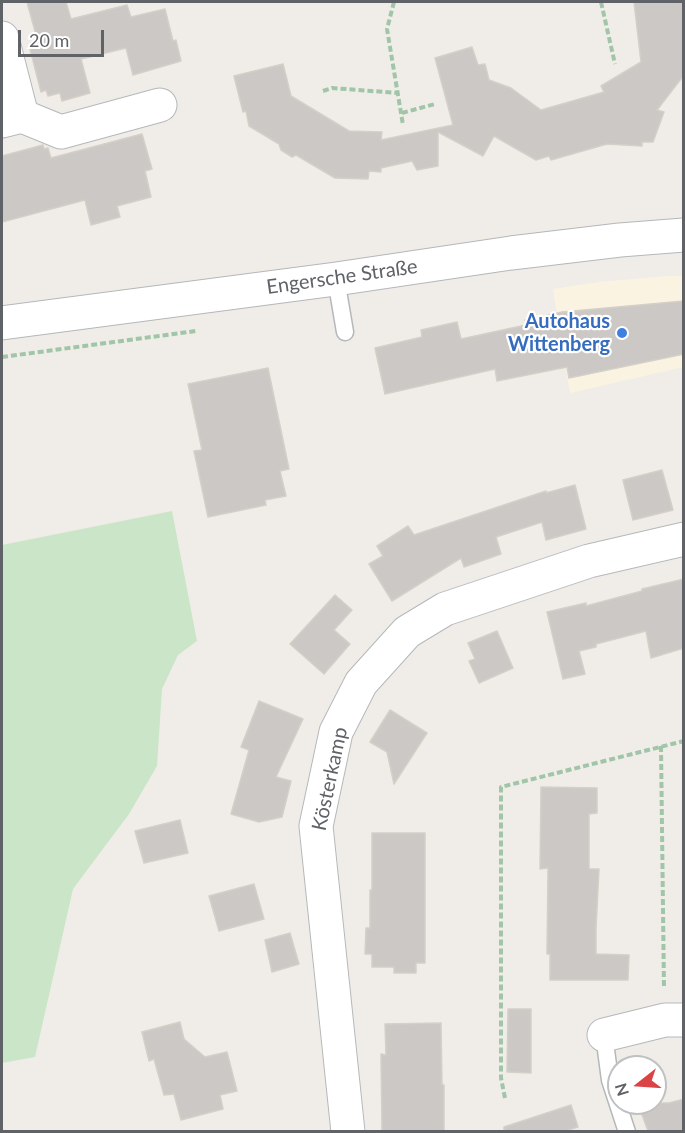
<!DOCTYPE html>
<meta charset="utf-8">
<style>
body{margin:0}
#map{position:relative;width:685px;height:1133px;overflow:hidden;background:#f0ede8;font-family:Lato,sans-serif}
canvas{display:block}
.frame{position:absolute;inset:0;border:3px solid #5f6367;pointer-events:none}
.north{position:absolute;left:607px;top:1055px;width:60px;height:60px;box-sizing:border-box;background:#fff;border:2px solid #bfc1c2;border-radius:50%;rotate:253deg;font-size:16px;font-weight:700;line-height:24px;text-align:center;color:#5f6367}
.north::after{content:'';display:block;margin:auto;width:21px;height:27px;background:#db4447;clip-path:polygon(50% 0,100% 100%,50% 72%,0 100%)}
.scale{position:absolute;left:18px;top:30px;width:86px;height:27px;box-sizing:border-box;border:3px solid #5f6367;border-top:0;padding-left:8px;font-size:18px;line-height:21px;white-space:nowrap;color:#5f6367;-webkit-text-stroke:4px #fff;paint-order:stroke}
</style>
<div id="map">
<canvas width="685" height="1133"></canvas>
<div class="frame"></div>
<div class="north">N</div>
<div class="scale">20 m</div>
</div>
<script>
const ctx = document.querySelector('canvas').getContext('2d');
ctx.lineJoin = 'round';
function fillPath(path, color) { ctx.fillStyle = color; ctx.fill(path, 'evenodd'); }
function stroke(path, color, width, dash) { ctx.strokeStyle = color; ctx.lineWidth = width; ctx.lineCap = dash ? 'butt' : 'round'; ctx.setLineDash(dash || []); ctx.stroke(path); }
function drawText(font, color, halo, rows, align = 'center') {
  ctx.font = font + ' Lato,sans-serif'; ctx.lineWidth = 4.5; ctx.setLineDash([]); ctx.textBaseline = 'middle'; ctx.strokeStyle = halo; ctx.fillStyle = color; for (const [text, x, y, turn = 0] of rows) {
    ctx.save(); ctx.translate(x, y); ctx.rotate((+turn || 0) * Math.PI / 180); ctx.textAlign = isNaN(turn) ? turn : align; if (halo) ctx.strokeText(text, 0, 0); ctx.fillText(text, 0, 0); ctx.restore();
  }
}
const commercial = new Path2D(`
 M669,276H683V367L570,393L553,289L599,282Z`);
const green = new Path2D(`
 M172,511L197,641L178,655L162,689L157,766L129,814L73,889L35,1057L2,1063V545Z`);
const building = new Path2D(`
 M27,2H66L71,19L127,5L131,17L165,9L173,41L176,40L181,61L133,75L126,48L81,59L90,93L62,101L60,93L48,96L46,90L41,92L30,49L39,46Z
 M634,2H684V75L657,110L664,112L653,142H642V146L607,144L551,160L549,156L536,160L494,136L483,156L438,132V166L417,170L412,161L381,168V172L369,171L368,179L335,178L296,155L292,157L281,150L279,144L249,126L246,111L243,112L234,76L283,64L291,96L349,131L382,132L381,140L453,125L435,58L472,47L478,65L485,64L489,80L511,88L541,110L604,92L601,86L641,62Z
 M142,134L152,169L145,171L151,197L117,206L120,217L91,225L85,200L2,222V156L43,145L44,149L48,148L51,158Z
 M684,301V354L569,378L567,367L497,381L495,369L385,394L375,348L422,337L421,330L457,322L461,339L526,325L525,320L562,312Z
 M268,368L289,469L280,471L286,496L265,500L266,505L208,517L194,451L202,450L188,384Z
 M662,470L673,510L633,520L623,480Z
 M575,485L586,529L546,540L542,522L496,537L501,554L464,567L461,558L392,601L369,564L383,556L377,546L408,526L414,535L546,491V493Z
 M684,579V648L651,658L646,631L596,644V647L579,651L585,674L563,679L547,612L586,603V606L642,591V589Z
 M335,595L352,610L334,630L350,644L324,674L290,644Z
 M497,631L513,668L479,683L469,661L475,659L468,643Z
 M259,701L303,719L276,777L291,781L282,817L259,822L231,814L249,750L241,747Z
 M390,710L427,733L394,784L387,752L370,742Z
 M541,787L597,788V813L589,814V869H599L596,928V954L629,955L628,980H550V954H547L548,868L540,869Z
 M180,820L188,853L144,863L135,831Z
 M372,833H425V963H416V973H394V967H372V954H365L366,928H370V890H372Z
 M254,884L264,919L219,931L209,896Z
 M290,933L299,964L272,972L265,940Z
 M508,1009H531V1073L507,1072Z
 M180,1022L184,1039L205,1057L227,1052L237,1091L220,1095L223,1109L181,1120L174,1094L164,1095L154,1059L149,1061L142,1032Z
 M441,1023L442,1085H444V1131H382L381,1054L386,1055L385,1024Z
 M684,1099V1131H648L641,1112L646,1111L643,1103H669Z
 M571,1105L578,1127L565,1131H504V1127Z`);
const path = new Path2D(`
 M394,2L387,29L403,125
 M601,2L615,64
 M323,91L332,88L398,93
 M402,113L435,104
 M2,357L196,331
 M661,746L664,989
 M505,1098L501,1078V787L684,741`);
const service = new Path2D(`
 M336,279L345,332
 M604,1035L610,1080L627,1132`);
const minor = new Path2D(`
 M2,38L22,116L2,121
 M22,116L61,132L160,105
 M604,1035L665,1020H684
 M348,1132L316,826L336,732L361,683L407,632L445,609L589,561L684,539`);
const secondary = new Path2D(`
 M2,323L336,279L511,253L620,240L684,235`);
const markers = [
 [622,333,6,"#3f7fe0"]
];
const streetNames = [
 ["Engersche Straße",342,277,-8],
 ["Kösterkamp",330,779,-78]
];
const shopNames = [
 ["Autohaus",610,322],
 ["Wittenberg",610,345]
];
fillPath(commercial, '#fbf3e2');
fillPath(green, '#cae5c7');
fillPath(building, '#ccc8c5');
stroke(building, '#d4cfc7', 1.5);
stroke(service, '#b5b8bb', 19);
stroke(minor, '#b5b8bb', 35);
stroke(secondary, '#b4b7bb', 35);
stroke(path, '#a1c5a8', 4, [6, 3]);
stroke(service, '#fff', 16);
stroke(minor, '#fff', 33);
stroke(secondary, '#fff', 33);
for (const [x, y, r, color] of markers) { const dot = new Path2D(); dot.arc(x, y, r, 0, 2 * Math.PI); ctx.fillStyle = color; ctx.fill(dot); stroke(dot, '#fff', 2); }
drawText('20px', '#5f6367', '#fff', streetNames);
drawText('bold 20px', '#366cbe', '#fff', shopNames, 'right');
</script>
